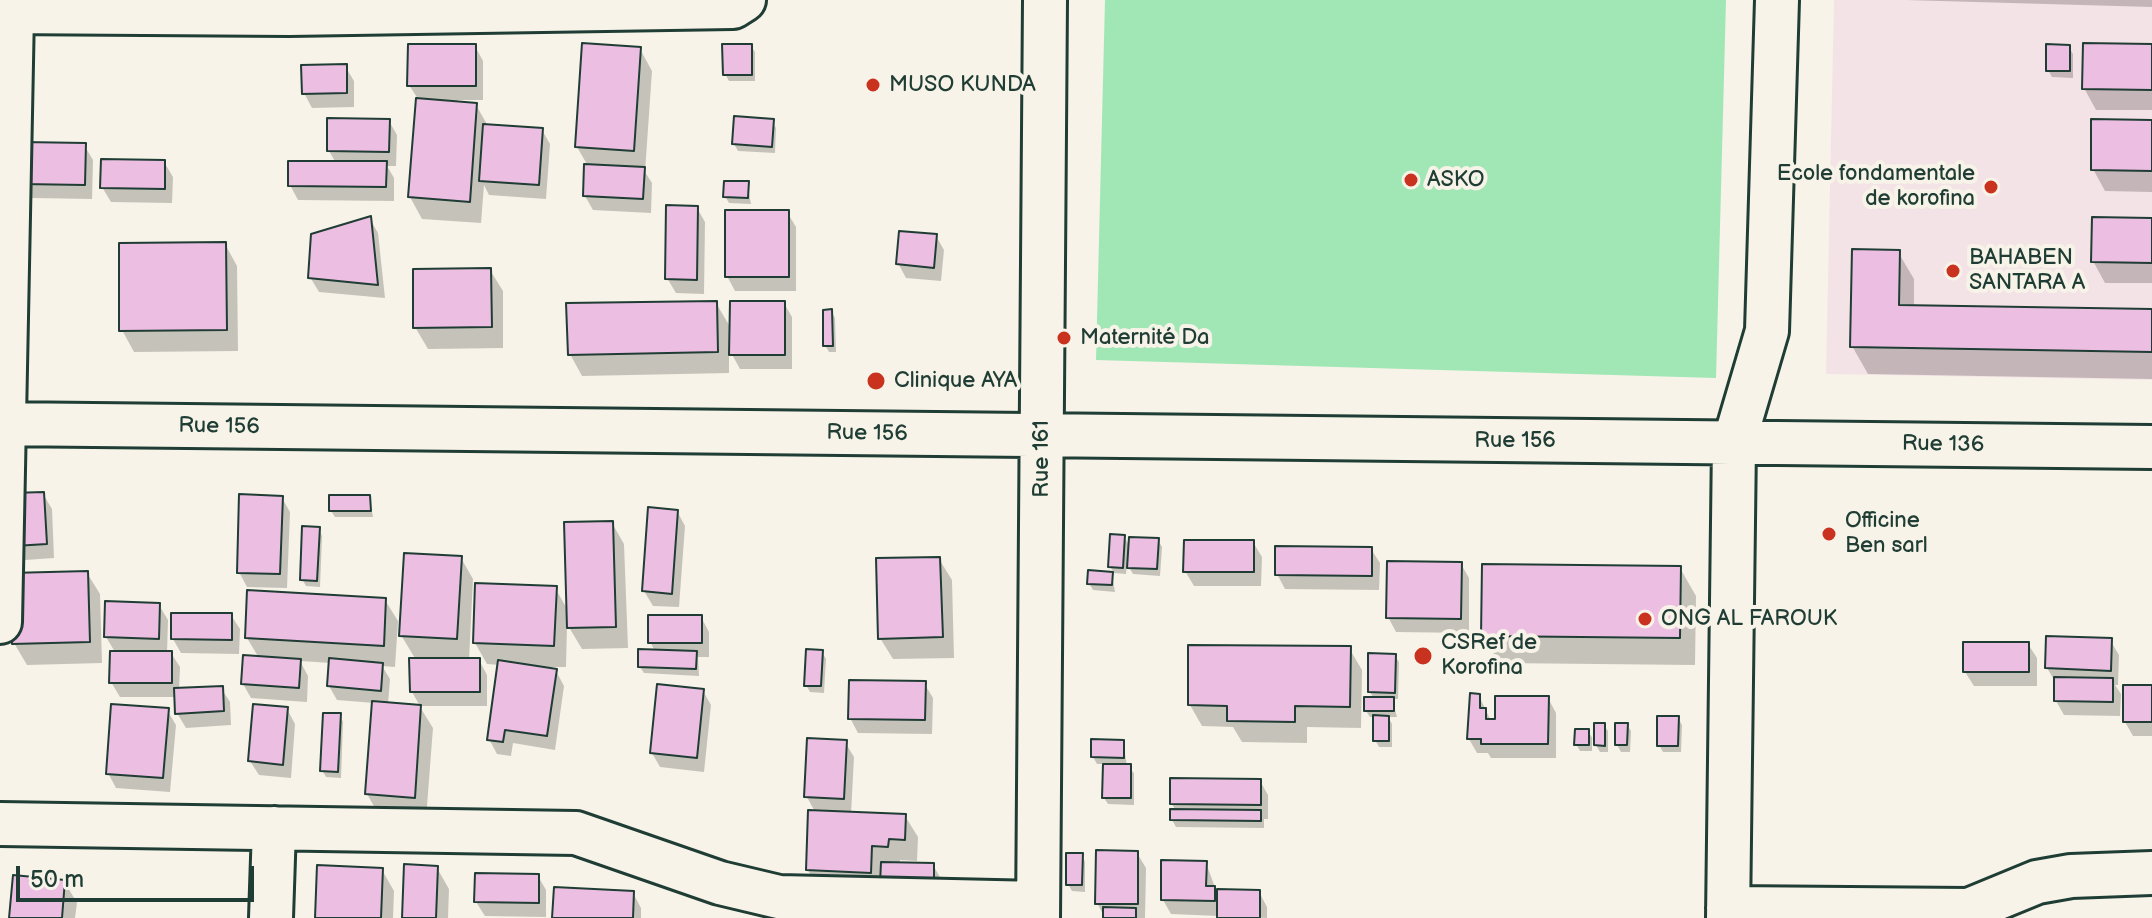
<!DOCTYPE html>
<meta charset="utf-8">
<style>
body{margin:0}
#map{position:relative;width:2152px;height:918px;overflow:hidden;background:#f7f3e8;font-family:"Balsamiq Sans",sans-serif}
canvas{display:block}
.scale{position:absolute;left:16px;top:866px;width:238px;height:36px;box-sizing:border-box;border:4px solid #1f3d34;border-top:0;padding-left:10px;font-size:24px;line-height:28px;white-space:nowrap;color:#1f3d34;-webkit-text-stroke:6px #f7f3e8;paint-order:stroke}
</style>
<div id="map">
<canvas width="2152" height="918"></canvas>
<div class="scale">50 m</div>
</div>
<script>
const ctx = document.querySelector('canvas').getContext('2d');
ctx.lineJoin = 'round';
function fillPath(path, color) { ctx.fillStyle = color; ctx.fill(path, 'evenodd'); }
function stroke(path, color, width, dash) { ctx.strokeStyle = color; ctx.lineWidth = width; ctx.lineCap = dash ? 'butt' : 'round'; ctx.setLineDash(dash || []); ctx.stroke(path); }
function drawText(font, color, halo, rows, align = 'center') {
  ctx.font = font + ' "Balsamiq Sans",sans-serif'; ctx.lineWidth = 8; ctx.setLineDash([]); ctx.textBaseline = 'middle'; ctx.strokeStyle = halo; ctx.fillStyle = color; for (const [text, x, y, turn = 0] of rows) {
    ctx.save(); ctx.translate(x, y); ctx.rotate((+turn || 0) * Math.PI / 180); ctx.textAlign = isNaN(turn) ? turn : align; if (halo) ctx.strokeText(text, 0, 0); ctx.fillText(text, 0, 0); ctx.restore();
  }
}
const built = new Path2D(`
 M1834,0H2152V380L1826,374Z`);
const green = new Path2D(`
 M1105,0H1726L1716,378L1096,360Z`);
const shadow = new Path2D(`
 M1905,0H2152V7Z
 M475,46L483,61V100H457V104L476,105L488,126L542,130L550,144L546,199L489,195L484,185L481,223L422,219L410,197L418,99L409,85Z
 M751,46L755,52V81H729L725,74Z
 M2152,46V110H2096L2084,88Z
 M2069,47L2073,54V78L2052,77L2048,70Z
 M640,49L652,71L645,172L652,183L651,213L593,210L585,196L588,166L577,147Z
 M345,66L354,81V107L312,108L304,93Z
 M389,121L397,135L396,166H387L394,178V201L298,200L290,185L336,163L329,151Z
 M772,121L776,128L775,153L738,151L734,144Z
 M2152,122V192L2105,191L2093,169Z
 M84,145L93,160L92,199L32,198L24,184Z
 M164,162L173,177L172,203L111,202L102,187Z
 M747,183L751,204L729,203L725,196Z
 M697,208L705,222L704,294L676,293L667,278Z
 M787,212L796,227V291H735L727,276Z
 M370,219L378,233L385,298L319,292L310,277Z
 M2152,220V283H2105L2093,261Z
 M936,236L944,250L941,281L906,278L898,263Z
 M225,244L237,266L238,351L134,352L122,330Z
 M1898,252L1914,279V307L2152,311V379L1868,374L1852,346Z
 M490,270L503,291V348L428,349L415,327Z
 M716,303L732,330L784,303L792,317V369H740L729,349V373L582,376L570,354Z
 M831,311L835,318L836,352H829L825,345Z
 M43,494L52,509L54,558L25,560L16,545Z
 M369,497L373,517H335L331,511Z
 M282,498L290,512L287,588L247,587L239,572Z
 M677,511L685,526L679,607L653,606L644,591Z
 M612,523L624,544L628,648L582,649L567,624L566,667H546L556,671L564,686L555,750L513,743L511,756L497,754L489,739L500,665L487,664L475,643L555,588L569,612Z
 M319,529L322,536L320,587L306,586L302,579Z
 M1124,537L1130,547L1158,540L1162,547L1160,576L1133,574L1127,564L1126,574L1114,573L1110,566Z
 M1253,542L1262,557L1261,586H1194L1185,571Z
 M1371,549L1380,563L1379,590L1285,589L1277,574Z
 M461,558L473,579L469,660H479L487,675V706H420L412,692L416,660L401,635Z
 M939,559L952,580L954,658L893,659L880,638Z
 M1461,564L1469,578V633L1396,632L1388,617Z
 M1680,568L1696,596L1695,665L1499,663L1483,635Z
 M87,573L100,594L102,663L27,665L14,643Z
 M1112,574L1115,592L1093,590L1089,583Z
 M385,600L398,621L395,667L382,666L390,679L388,704L420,707L433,728L426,819L379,815L367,794L374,703L337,700L329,686L331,663L300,661L308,676L307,702L251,698L243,684L259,658L247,638Z
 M159,605L168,620L167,653H171L180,667L179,690L221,688L230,702L231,725L186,728L177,713L176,697H120L111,682L115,652L106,637Z
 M231,615L240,629L239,654L181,653L173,639Z
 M701,617L709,632V657H698L699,676L644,673L640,667L655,651L650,642Z
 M2110,640L2119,655L2118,685H2115L2121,694L2120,716L2064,715L2056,701V683L2047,668Z
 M2028,644L2037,658V686H1974L1965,672Z
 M1349,648L1362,670L1361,728L1307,727V743L1242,742L1233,727L1202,726L1190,705Z
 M822,652L826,659L824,693L810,692L806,685Z
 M1395,656L1399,662L1398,699H1392L1397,717H1388L1392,724V747H1379L1375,740V717H1370L1366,711L1374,699L1370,692Z
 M924,683L933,698L932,734L858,733L850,718Z
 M2152,687V736H2133L2125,722Z
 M703,691L711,705L704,772L660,767L652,753Z
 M1479,696L1491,721L1548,698L1556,713V758H1491L1488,753H1477L1469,739Z
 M287,709L295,724L291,778L259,775L250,761Z
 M167,710L176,725L170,792L116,788L108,773Z
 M340,715L343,722L341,778L326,777L322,770Z
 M1678,718L1682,725L1681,752H1663L1659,745Z
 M1604,725L1608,731V752H1600L1592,738V751H1580L1576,744L1588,731L1596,744Z
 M1627,725L1631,731L1630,752H1621L1617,745Z
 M845,742L854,757L851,814L905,816L918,837L917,861L900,860V864L933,865L941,879V898L820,892L808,870L815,812L807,797Z
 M1123,742L1127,766L1134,773V805L1108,804L1104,798L1105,764H1097L1093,757Z
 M1260,781L1268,795V819H1264V828L1176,827L1172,820L1176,811L1172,804Z
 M1137,853L1146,868L1145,918H1105L1097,903Z
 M1082,855L1085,862V892L1072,891L1068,884Z
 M1206,863L1219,898L1259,892L1267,907V918L1171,914L1163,900Z
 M437,868L449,889L448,918H404Z
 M382,870L394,891L393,918H317Z
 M538,876L546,890V917L485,916L476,902Z
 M64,881L77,903L75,918H11Z
 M633,893L641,908V918H554Z`);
const building = new Path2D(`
 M582,43L641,47L634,151L575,147Z
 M2083,43L2152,44V90L2082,89Z
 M408,44H476V86H407Z
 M722,44H752V75H723Z
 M2046,44L2070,45V71H2046Z
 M347,64V93L302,94L301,65Z
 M416,98L477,103L470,202L408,197Z
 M734,116L774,119L772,147L732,144Z
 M327,118L390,119L389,152L327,151Z
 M2091,119L2152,120V171L2091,170Z
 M483,124L543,128L539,185L479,181Z
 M22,142L86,143L85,185L22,184Z
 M101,159L165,160V189L100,188Z
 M288,161H387L386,187L288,186Z
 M584,164L645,167L643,199L583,196Z
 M724,181H749L748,198L723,197Z
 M666,205L698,206L697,280L665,279Z
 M725,210H789V277H725Z
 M371,216L378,285L308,278L311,234Z
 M2092,217L2152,218V263L2091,262Z
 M899,231L937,234L934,268L896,264Z
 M226,242L227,330L119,331V243Z
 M1852,249L1900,250L1899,305L2152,309V352L1850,347Z
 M491,268L492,327L413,328V269Z
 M717,301L718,352L568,355L566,303Z
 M730,301H785V355H729Z
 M832,309L833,346H823V310Z
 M44,492L47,544L14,546L11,493Z
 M239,494L283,496L280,574L237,573Z
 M329,495H370L371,511H329Z
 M648,507L678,510L672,594L642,591Z
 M613,521L616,627L567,628L564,522Z
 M302,526L320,527L317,581L300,580Z
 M1110,534L1125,535L1123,568L1108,567Z
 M1129,537L1159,538L1157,569L1127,568Z
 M1184,540H1254V572H1183Z
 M1275,546L1372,547V576L1275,575Z
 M404,553L462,556L457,639L399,636Z
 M940,557L943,637L878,639L876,558Z
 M1387,561L1462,562L1461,619L1386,618Z
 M1482,564L1681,566L1680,638L1481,636Z
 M1088,570L1113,572L1112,585L1087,584Z
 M88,571L90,642L12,644L10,573Z
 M475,583L557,586L554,646L473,643Z
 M247,590L386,598L384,646L245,638Z
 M105,601L160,603L159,639L104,637Z
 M171,613H232V640L171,639Z
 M648,615H702V643H648Z
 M2046,636L2112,638L2111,671L2045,668Z
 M1963,642H2029V672H1963Z
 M1188,645L1351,646L1350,707L1295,706V722L1227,721V706L1188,705Z
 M638,649L697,651L696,669L638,667Z
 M806,649L823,650L821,686H804Z
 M110,651H172V683H109Z
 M1368,653L1396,654L1395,693L1368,692Z
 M243,655L301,659L299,688L241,684Z
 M329,658L383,663L381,691L327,686Z
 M409,658H480V692H410Z
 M498,660L557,669L547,736L505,730L503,742L487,740Z
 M2054,677L2113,678V702L2054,701Z
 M849,680L926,681L925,720L848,719Z
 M657,684L704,689L697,758L650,753Z
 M2123,685H2152V722H2123Z
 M223,686L224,711L175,714L174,688Z
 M1470,693L1480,694V708H1486V719H1495V696H1549L1548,744H1481V739H1467Z
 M1364,697H1394V711H1364Z
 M372,701L421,705L415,798L365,794Z
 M111,704L169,708L163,778L106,774Z
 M253,704L288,707L283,765L248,761Z
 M323,713H341L338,772L320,771Z
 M1373,715L1389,716V741H1373Z
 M1657,716H1679L1678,746H1657Z
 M1594,723H1605V746L1594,745Z
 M1615,723H1628L1627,745H1615Z
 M1575,729H1589V745H1574Z
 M807,738L847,740L844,799L804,797Z
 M1091,739L1124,740V758L1091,757Z
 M1103,764H1131V798H1102Z
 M1170,778L1261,779V805L1170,804Z
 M1170,809L1261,810V821L1170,820Z
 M808,810L906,814L905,840L889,839L888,847L872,846L871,873L806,870Z
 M1096,850L1138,851V904H1095Z
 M1066,853H1083L1082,885H1066Z
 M1161,860L1207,861L1206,886H1215V901L1161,900Z
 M881,862L934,863V884H880Z
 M404,864L438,866L436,918H402Z
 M317,865L383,868L381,918H315Z
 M475,873L539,874V903L474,902Z
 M13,875L65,880L62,918H9Z
 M554,887L634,891L633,918H552Z
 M1217,889L1260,890V918H1217Z
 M1103,907L1136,908V918H1103Z`);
const minor = new Path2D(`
 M0,12L289,14L733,7L744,0
 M0,424L2152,447
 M0,622L12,12
 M0,824L576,833L720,883L779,897L1038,903
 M1728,908L1969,910L2037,882L2071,876L2152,873
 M271,918L274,828
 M1038,918L1045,0
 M1728,918L1734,443L1767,331L1777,0`);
const markers = [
 [873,85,8,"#c8321e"],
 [1411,180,8,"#c8321e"],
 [1991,187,8,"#c8321e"],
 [1953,271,8,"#c8321e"],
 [1064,338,8,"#c8321e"],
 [876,381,10,"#c8321e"],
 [1829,534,8,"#c8321e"],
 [1645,619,8,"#c8321e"],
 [1423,656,10,"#c8321e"]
];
const poiNames = [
 ["MUSO KUNDA",889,85],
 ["Ecole fondamentale",1975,174,"right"],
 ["de korofina",1975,199,"right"],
 ["ASKO",1427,180],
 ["BAHABEN",1969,258],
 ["SANTARA A",1969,283],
 ["Maternité Da",1080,338],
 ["Clinique AYA",894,381],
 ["Officine",1845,521],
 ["Ben sarl",1845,546],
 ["ONG AL FAROUK",1661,619],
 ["CSRef de",1441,643],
 ["Korofina",1441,668]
];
const streetNames = [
 ["Rue 156",219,427,1],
 ["Rue 156",867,434,1],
 ["Rue 156",1515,441],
 ["Rue 136",1943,445,1],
 ["Rue 161",1042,459,-90]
];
fillPath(built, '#f4e3e6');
fillPath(green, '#a0e7b5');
fillPath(shadow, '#0003');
fillPath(building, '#ecbee2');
stroke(building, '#1f3d34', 2);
stroke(minor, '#1f3d34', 48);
stroke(minor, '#f7f3e8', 42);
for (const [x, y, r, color] of markers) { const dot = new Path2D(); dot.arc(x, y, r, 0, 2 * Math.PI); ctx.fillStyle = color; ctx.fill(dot); stroke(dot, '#f7f3e8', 3); }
drawText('22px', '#1f3d34', '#f7f3e8', poiNames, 'left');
drawText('22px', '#1f3d34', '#f7f3e8', streetNames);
</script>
